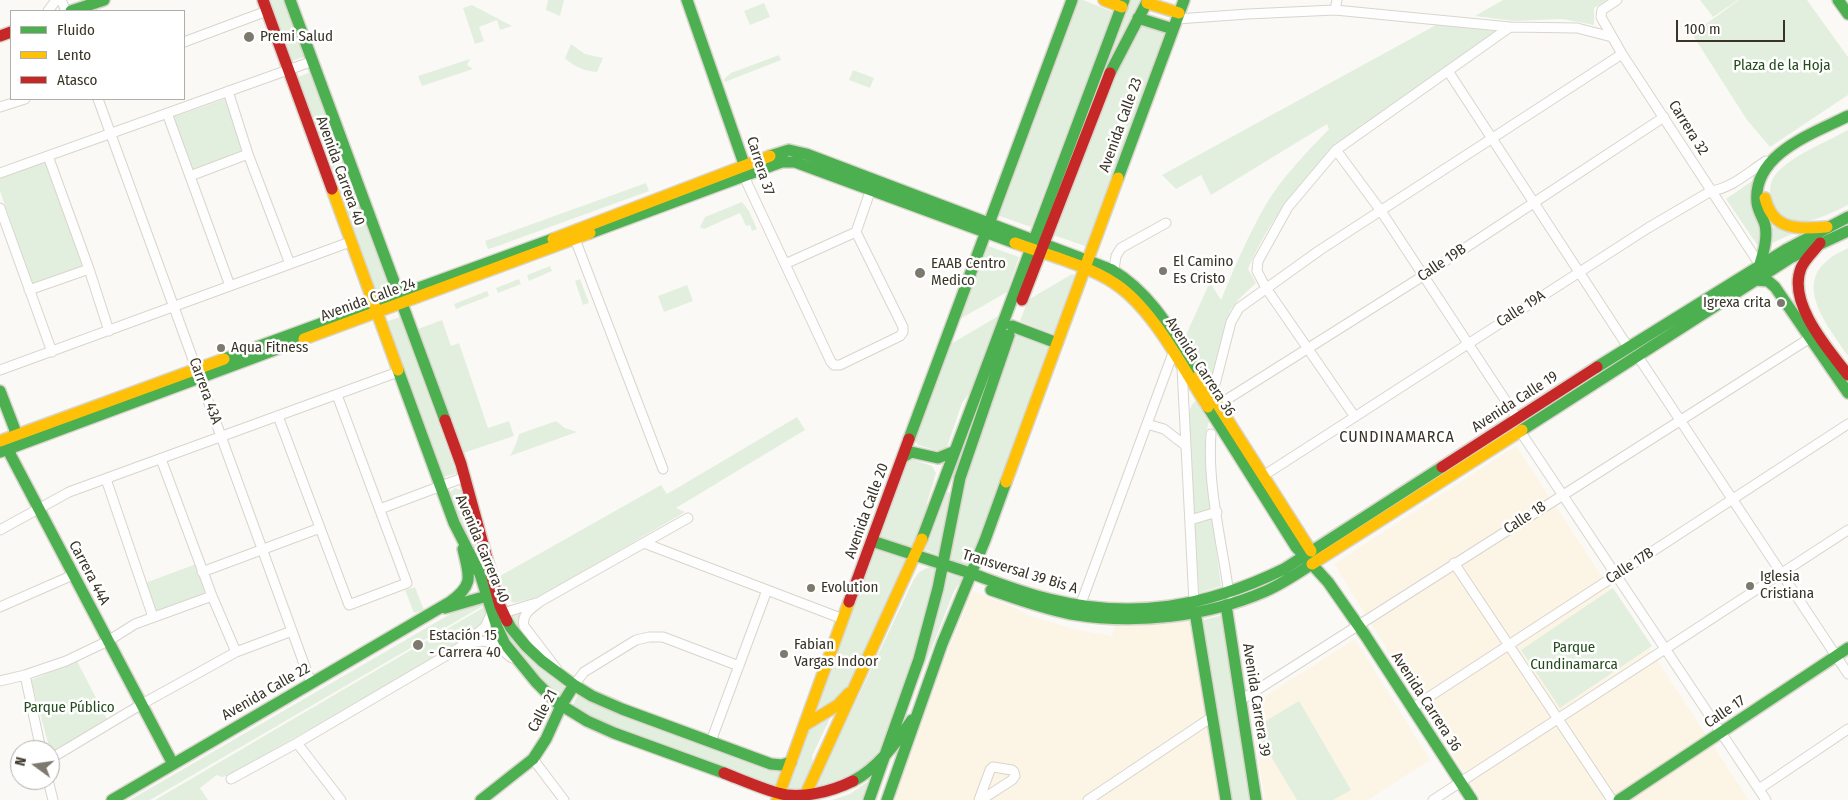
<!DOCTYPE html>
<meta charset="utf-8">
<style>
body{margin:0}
#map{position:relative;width:1848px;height:800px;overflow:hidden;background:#fbf9f5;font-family:"Fira Sans Condensed",sans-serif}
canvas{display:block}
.legend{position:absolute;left:10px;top:10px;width:175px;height:90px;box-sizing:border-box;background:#fff;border:1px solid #b0aea8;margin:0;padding:6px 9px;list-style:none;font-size:15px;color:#393426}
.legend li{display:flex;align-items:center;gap:10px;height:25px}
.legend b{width:25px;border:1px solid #b0aea8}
.north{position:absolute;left:10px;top:740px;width:50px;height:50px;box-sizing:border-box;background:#fff;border:1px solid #b0aea8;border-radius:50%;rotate:284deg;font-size:14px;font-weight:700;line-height:20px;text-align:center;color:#393426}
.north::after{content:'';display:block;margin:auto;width:18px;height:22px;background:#7d796e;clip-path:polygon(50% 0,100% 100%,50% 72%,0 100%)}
.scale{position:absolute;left:1676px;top:20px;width:109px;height:22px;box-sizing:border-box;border:2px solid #393426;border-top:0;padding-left:6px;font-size:15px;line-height:18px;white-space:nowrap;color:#393426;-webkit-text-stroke:4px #fff;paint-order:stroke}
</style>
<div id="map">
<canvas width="1848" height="800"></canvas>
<ul class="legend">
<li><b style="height:6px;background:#4caf50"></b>Fluido</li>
<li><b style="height:6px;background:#ffc107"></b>Lento</li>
<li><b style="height:6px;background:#c62828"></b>Atasco</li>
</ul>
<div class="north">N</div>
<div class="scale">100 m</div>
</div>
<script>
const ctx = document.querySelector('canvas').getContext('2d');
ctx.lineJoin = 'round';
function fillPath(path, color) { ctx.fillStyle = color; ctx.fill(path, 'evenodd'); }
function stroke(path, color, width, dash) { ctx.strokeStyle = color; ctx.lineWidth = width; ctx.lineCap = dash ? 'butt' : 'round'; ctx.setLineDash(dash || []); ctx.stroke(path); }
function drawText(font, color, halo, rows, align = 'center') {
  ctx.font = font + ' "Fira Sans Condensed",sans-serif'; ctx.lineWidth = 5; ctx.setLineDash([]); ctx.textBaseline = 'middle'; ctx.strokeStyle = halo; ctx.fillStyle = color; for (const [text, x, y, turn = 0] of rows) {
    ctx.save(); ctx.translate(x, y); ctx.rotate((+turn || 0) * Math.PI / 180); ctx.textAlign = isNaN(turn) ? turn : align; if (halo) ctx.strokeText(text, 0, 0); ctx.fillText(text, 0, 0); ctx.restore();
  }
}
const built = new Path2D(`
 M1516,446L1749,800H1481L1334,564Z
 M973,591L1024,612L1026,615L1078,630L1112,636L1115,626L1149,624L1186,619L1190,620L1221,800H894L947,653Z
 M1355,639L1430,760L1368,800H1265L1250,706Z`);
const green = new Path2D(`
 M267,0H286L306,56L289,62Z
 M548,0H564L560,16L546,10Z
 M1078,0H1083L1113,12L1031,227L997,215Z
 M1129,0H1142L1104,75Z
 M1503,0H1607L1594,8V25L1562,19L1514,21L1475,16Z
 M1700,0H1738L1713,17Z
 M1739,0H1807L1848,57V95L1770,147L1747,120L1692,34Z
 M764,3L770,17L750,25L744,11Z
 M472,5L512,26L500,30L497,20L479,27L484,41L475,44L463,8Z
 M1144,25L1168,30L1088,247L1053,235L1117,68L1140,27Z
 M1436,25L1499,31L1352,133C1308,169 1270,217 1248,269L1256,283L1239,299L1230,311L1211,385L1185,337L1210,282L1221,300C1234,268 1248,236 1265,206C1282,177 1306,153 1329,129L1327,124L1211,195L1201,175L1176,189L1162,175Z
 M571,44L585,54L603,58L597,72C584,71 574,67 565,58Z
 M779,55L781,60L725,82L724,79L731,73Z
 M470,59L467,65L473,69L422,86L418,76Z
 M853,70L874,78L870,88L849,80Z
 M311,72L390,290L374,296L295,78Z
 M225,99L243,152L191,170L173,117Z
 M1848,130V205C1824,217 1781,239 1771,199C1769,190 1770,181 1776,174C1789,157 1828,141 1848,130Z
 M46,160L82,266L32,284L0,191V176Z
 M1752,181L1759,227L1760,249L1726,199Z
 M646,183L649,191L495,247L488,249L485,241Z
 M742,202L749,211L757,229L752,231L750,225L746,226L740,213L704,229L700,227L705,217Z
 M1771,226L1794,233L1770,244Z
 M988,246L1019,257L1007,292L960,319Z
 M1848,248V356C1831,330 1793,287 1828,260C1833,255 1841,252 1848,248Z
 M550,266L552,271L529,281L527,275Z
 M1072,274L1077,276L1055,335L1020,321L1028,300Z
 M519,279L521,284L498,293L496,288Z
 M580,279L589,303L583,305L575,281Z
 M687,285L693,301L664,312L658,296Z
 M487,291L489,296L456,309L454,304Z
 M1000,315L974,387L962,403L947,447L939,451L918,445L915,441L949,345Z
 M400,317L456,472L455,474L443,477L385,322Z
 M442,320L451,346L459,343L488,428L509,421L514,436L463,453L418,329Z
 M1015,333L1051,346L971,568L950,560L965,483Z
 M1198,399L1210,417L1205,437L1206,469L1221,586L1199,593L1188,421C1189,412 1190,404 1198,399Z
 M797,417L805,430L676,508L685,512L541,596L514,603L506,598L500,576L661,485L667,494Z
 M556,421L565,428L577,432L510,456L516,444L519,434Z
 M911,459L932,466L936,473L927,503V514L913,549L879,537L906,462Z
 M455,488L461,490L483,567H481L454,511L449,493Z
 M947,492L952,493L939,555L925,550Z
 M874,549L908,560L871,641L842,696L813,711Z
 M196,564L206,590L204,594L157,613L145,583Z
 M937,566L914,656L882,746L870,763L856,776L813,792L912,583C918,571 924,567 937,566Z
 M948,574L963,578L954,591L923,670Z
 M415,587L424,610L414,613L405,590Z
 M1613,588L1652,646L1560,708L1521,650Z
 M479,599L486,604L150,800H130L464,606Z
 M486,606L488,620L461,642L228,776L221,777L217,775L200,788L208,800H155Z
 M532,607L524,613L534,644L518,628L510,616Z
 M497,610L564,684V691L562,695H555L511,645Z
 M1223,615L1251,800H1232L1203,620Z
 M492,622L501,644L476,639Z
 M77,661L108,721L51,754L31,680Z
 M577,696H580L595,703L785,768L778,789L615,728L574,708L573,705Z
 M1299,701L1351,790L1333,800H1297L1254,728Z
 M832,714L812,756L813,765L800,793L784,790L808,730Z
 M870,780L863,800H832L850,794Z`);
const street = new Path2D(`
 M61,0L66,11
 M1617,0L1602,10L1601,17L1622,54L1756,259
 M1335,10L1337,0
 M48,11L56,0
 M1177,19L1248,14L1335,10L1510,27L1577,28L1612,37
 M184,42L267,11
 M1448,71L1628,347
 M228,91L248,154L290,264
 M98,99L311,683
 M0,107L25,99
 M167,113L230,286
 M1336,150L1381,211L1517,418
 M48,156L89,269L109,331
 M0,173L313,61
 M190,176L248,154
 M746,176L747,183L831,362L834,365H840L900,336L903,332V327L856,232
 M0,208L52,352
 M575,239L663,469
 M785,264L856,232L872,186
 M1114,270L1116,256L1121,248L1166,223
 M29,290L89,269
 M1637,355L1848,674
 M1182,368L1194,603
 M0,370L350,242
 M1212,396L1231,322L1239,308L1320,250L1622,54
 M1218,405L1415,281L1664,117
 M278,416L349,605L407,583L337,395
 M1355,417L1266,288L1257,271L1258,261L1288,207L1336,150L1510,27
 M1147,424L1164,429L1186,446
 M1520,431L1766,800
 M1211,434C1207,485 1222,543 1229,594
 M161,459L212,596L236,652
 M1263,476L1648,228L1711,191C1732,188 1747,173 1766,161
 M106,479L153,617
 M380,509L465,477
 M1190,520L1217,512
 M0,530L69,492L398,372
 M644,543L843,619
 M1454,563L1612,800
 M202,572L320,528
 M1080,606L1173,353
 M0,607L73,575
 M503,613L536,603
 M469,644C489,636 496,646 512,658
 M556,668L524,626C521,614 532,608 541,601L688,518
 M25,675L41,750
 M0,681L25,675L66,661L108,641L135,624L212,596
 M574,685L584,672L636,640L649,637H663L739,666
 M1241,700L1810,338
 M1412,708L1848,424
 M711,741L767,590
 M297,743L341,800
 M50,759L142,704L236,652L292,631
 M533,759L564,800
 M231,779L297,743L459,648L485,627L492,612
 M48,780L53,800
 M1759,789L1848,729
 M979,800L990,770L993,767L1012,770L1014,772L1015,776L1012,780L981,800
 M1088,800L1212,717
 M1433,800L1848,530`);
const fast = new Path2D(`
 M290,0L445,420
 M687,0L743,161L745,172
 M1838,0L1848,14
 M71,11L104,0
 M1138,18L1173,29
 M1110,73L1148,0
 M770,156L789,150L806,154L1112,270C1153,294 1174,336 1199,375
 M1118,178L1184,0
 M590,233L776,164L782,162H795L1015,243
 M1759,267C1763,254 1768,239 1765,225C1763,218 1758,211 1757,203C1752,154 1812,134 1848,116
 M1755,280L1768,281L1775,287L1848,393
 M1012,326L1057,343
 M224,359L553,239
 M1597,367L1787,249L1848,217
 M398,370L454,523L480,574L497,627L505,644L536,682L556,702L587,721L614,733L724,773
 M0,391L15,430L10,454L173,764
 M1208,407L1296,547L1328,582L1365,635L1472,800
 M1522,430L1790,258L1848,231
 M909,439L1072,0
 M0,452L304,339
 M903,457L911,452L938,458L955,451
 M922,539L1124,0
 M872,541C906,552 940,563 973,574C998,583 1023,593 1049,599C1134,620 1206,607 1284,569L1442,467
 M991,590C1017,599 1044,609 1071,614C1136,625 1206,617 1266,591C1282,584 1297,574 1312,564
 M1226,605L1256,800
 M445,608L487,596
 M1195,612L1226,800
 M507,621L511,628L526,646L542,661L574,685L592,696L622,709L771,764L782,765L791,762
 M853,781C878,768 896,743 912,720
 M112,800L450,602C475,584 469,576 463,549
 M481,800L533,759L546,739L561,706L574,685
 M869,800L919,659L938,588L960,478L1009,335
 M887,800L942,644L985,540L1006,482
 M1619,800L1848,648`);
const slow = new Path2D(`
 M1104,0L1122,7
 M1147,3L1179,13
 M332,189L398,370
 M1765,198C1773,231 1798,229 1827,227
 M553,239L770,156
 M1015,243C1045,254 1089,266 1114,283C1153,308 1183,369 1208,407
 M304,339L590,233
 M1199,375L1311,551
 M0,441L224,359
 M1006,482L1118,178
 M1312,564L1522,430
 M805,725L838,705L849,693
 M777,800L849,602
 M803,800L922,539`);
const jam = new Path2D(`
 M263,0L332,189
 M0,36L11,32
 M1820,243C1814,251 1805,259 1801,268C1787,303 1828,349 1848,375
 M1022,300L1110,73
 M445,420L461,464L500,606L507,621
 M1442,467L1597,367
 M849,602L909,439
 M724,773C742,780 760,788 778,793C800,800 833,791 853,781`);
const markers = [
 [249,37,6,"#7d796e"],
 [1163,271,5,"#7d796e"],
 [920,273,6,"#7d796e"],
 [1781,303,5,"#7d796e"],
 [221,348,5,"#7d796e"],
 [1750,586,5,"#7d796e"],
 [811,588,5,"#7d796e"],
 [418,645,6,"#7d796e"],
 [784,654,5,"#7d796e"]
];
const poiNames = [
 ["Premi Salud",260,37],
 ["El Camino",1173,262],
 ["Es Cristo",1173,279],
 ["EAAB Centro",931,264],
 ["Medico",931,281],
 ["Igrexa crita",1771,303,"right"],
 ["Aqua Fitness",231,348],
 ["Iglesia",1760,577],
 ["Cristiana",1760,594],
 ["Evolution",821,588],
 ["Estación 15",429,636],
 ["- Carrera 40",429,653],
 ["Fabian",794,645],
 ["Vargas Indoor",794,662]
];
const parkNames = [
 ["Plaza de la Hoja",1782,66],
 ["Parque",1574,648],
 ["Cundinamarca",1574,665],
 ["Parque Público",69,708]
];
const streetNames = [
 ["Avenida Calle 23",1121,125,-70],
 ["Carrera 32",1688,128,58],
 ["Carrera 37",760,166,72],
 ["Avenida Carrera 40",340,171,70],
 ["Calle 19B",1442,263,-34],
 ["Avenida Calle 24",368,300,-20],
 ["Calle 19A",1521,309,-33],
 ["Avenida Carrera 36",1200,367,57],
 ["Carrera 43A",205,391,70],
 ["Avenida Calle 19",1515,402,-33],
 ["Avenida Calle 20",867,511,-70],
 ["Calle 18",1525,518,-33],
 ["Avenida Carrera 40",482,549,67],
 ["Calle 17B",1630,566,-33],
 ["Transversal 39 Bis A",1020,572,17],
 ["Carrera 44A",89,573,62],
 ["Avenida Calle 22",266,692,-30],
 ["Avenida Carrera 39",1256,700,81],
 ["Avenida Carrera 36",1426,702,57],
 ["Calle 21",543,711,-62],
 ["Calle 17",1725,712,-34]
];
const neighbourhoodNames = [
 ["CUNDINAMARCA",1397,438]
];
fillPath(built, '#fcf5e5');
fillPath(green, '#e3efde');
stroke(street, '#d9d5cc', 11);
stroke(fast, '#d9d5cc', 14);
stroke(slow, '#d9d5cc', 14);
stroke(jam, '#d9d5cc', 14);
stroke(street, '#fefefe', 9);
stroke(fast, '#4caf50', 11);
stroke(slow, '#ffc107', 11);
stroke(jam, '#c62828', 11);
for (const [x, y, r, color] of markers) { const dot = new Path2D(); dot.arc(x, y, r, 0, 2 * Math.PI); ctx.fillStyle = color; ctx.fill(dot); stroke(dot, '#fff', 2); }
drawText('15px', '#393426', '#fff', poiNames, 'left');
drawText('15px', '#254c1f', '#fff', parkNames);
drawText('15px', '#393426', '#fff', streetNames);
ctx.letterSpacing = '1px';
drawText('16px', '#393426', '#fff', neighbourhoodNames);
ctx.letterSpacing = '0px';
</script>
